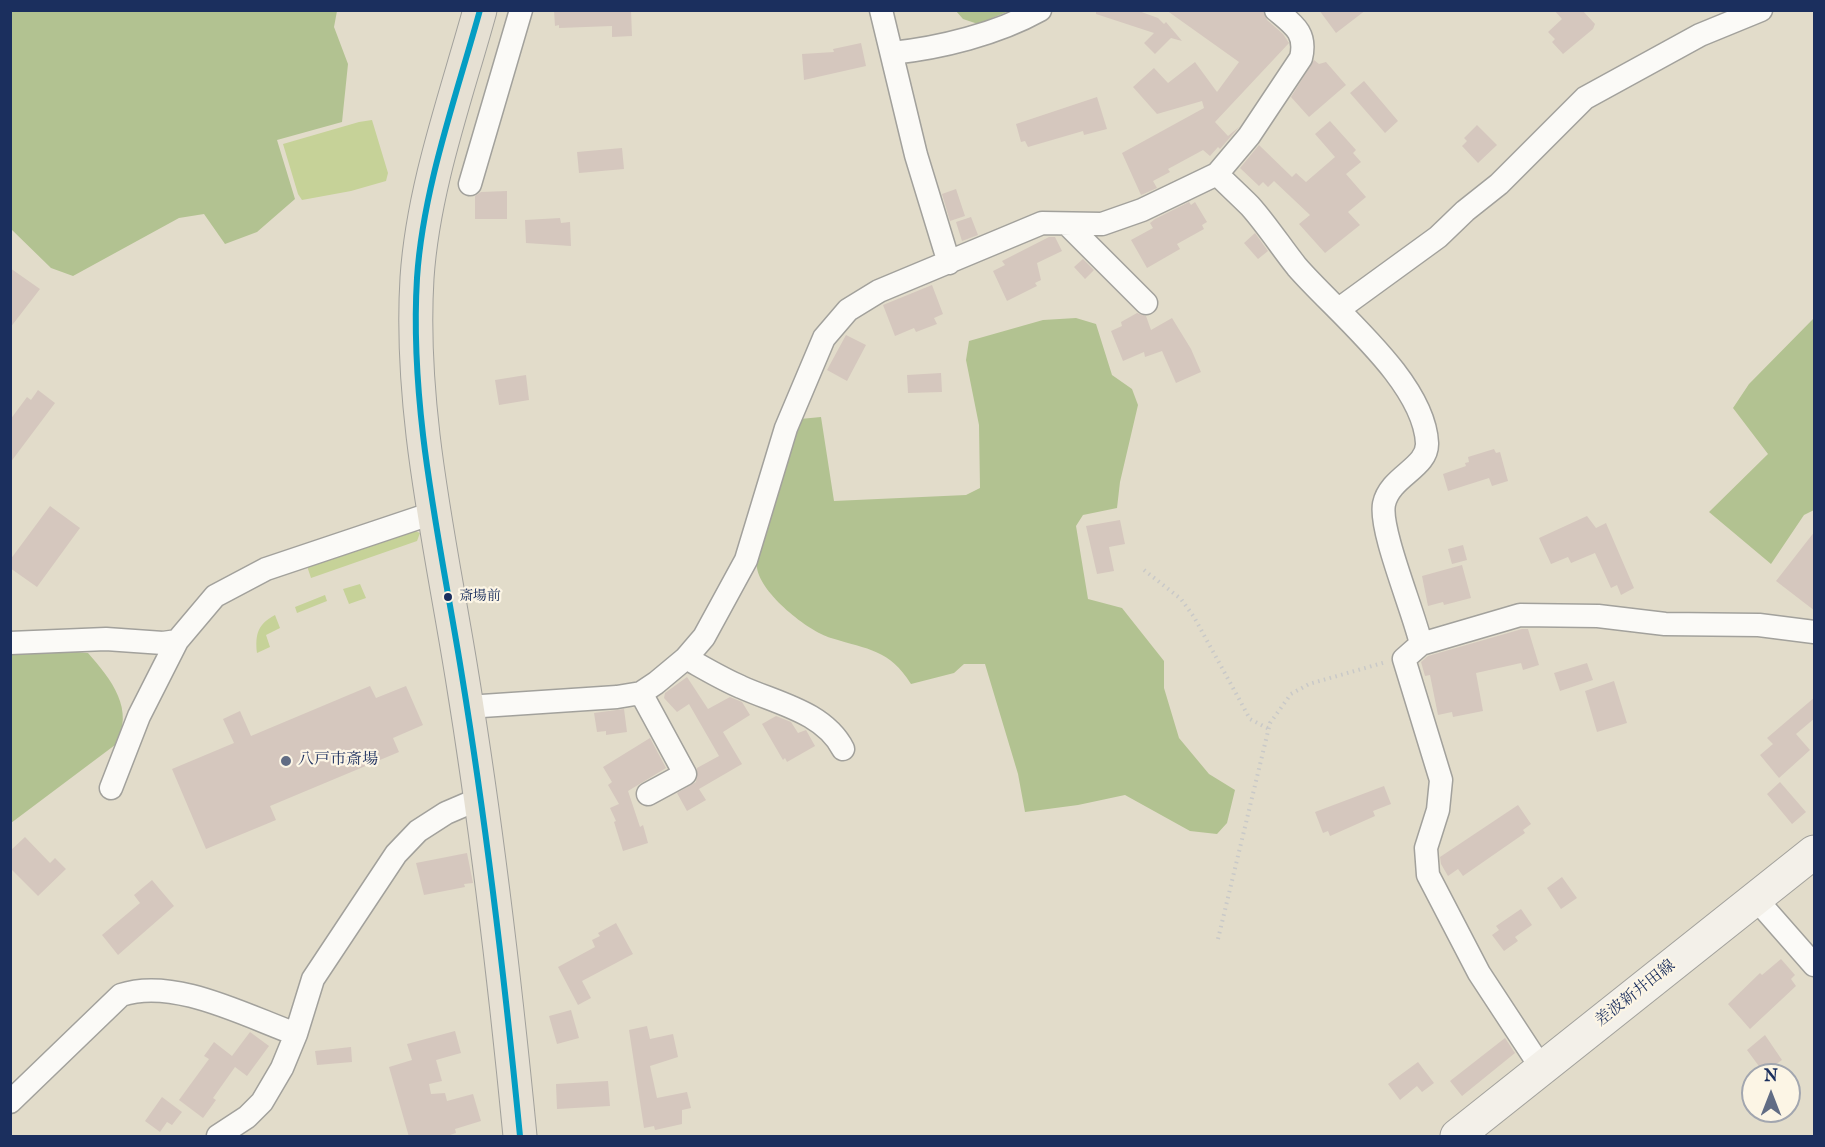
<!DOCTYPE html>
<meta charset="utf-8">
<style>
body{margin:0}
#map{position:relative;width:1825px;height:1147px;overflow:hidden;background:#e2dcca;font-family:"IM FELL English",serif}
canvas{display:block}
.frame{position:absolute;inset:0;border:12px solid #1b2f5e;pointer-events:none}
.north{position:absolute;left:1741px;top:1063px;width:60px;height:60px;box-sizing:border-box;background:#fcf5e5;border:2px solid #a2a6af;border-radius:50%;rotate:0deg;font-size:16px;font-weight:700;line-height:24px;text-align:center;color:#1b2f5e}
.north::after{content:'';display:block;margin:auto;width:21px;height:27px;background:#616c84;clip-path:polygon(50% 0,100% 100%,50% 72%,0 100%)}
</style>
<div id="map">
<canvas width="1825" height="1147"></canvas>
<div class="frame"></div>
<div class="north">N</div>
</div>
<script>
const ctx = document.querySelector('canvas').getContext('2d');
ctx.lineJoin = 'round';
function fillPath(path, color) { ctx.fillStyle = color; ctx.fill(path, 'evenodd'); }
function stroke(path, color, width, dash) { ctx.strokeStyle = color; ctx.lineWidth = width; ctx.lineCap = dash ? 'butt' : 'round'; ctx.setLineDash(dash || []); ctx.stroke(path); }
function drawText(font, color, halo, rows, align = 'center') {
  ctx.font = font + ' "IM FELL English","Noto Serif JP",serif'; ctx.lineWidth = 4.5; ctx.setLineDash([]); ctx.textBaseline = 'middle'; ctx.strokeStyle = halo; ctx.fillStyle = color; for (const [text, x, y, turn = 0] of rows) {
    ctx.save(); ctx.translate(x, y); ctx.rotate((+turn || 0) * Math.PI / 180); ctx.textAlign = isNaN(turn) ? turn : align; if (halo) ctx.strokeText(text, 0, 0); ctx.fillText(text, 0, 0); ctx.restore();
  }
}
const green = new Path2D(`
 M372,120L388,173L386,181L351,191L302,200L298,194L283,144L359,122Z
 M413,530L420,533L417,541L311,578L307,566Z
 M360,584L366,598L349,604L343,589Z
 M325,595L327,601L297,613L295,607Z
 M275,615L280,628L266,635L270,647L257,653C255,634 258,624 275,615Z`);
const forest = new Path2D(`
 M10,11H337L334,27L348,64L342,122L277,140L295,199L257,232L225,244L204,214L179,218L73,276L51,268L11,229Z
 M956,11H1009L978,24L963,19Z
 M1076,318L1096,324L1112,375L1132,389L1138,405L1120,482L1117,508L1083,515L1076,526L1088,599L1122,608L1164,661V688L1179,738L1209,774L1235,790L1227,823L1217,834L1190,831L1125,795L1078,805L1025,812L1018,774L985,664H964L954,673L911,684C889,649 869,650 831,638C808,631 761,594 757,568C756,562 760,552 761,546C771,503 787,461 800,419L821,417L834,501L966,495L980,488L979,425L966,360L969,341L1043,320Z
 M1814,318V510L1804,515L1771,564L1709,512L1768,454L1733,408L1749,384Z
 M53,650L88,653C111,679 136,710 115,745L11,823V655Z`);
const building = new Path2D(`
 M554,10H631L632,36L612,37V26L559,28V25L555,26Z
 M1096,10H1136L1158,18L1164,24L1166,22L1182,41L1171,38L1155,54L1144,43L1154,33L1096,14Z
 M1166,10H1263L1267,20L1283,34L1289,43L1215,122L1228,136L1239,127L1220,149L1218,147L1210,156L1203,150L1168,169L1170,172L1153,181L1157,188L1141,195L1122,153L1204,108L1202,101L1157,114L1133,87L1154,68L1168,83L1195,62L1217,92L1239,62Z
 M1319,10H1366L1336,33Z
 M1554,10H1582L1595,24L1593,29L1563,54L1552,42L1555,39L1548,32L1562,19Z
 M861,43L866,66L804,80L802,54L834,52L833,49Z
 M1314,60L1319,64L1326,62L1346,85L1309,117L1291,97Z
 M1364,81L1398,121L1385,133L1350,93Z
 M1097,97L1107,129L1084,135L1083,131L1028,147L1025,141L1021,142L1016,124Z
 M1330,121L1356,150L1353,153L1361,162L1346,174L1366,197L1348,212L1360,225L1325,253L1299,224L1310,215L1274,181L1268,187L1263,182L1259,186L1240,168L1259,145L1292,177L1296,173L1306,182L1335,157L1315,134Z
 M1477,125L1497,145L1478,163L1462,146L1467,141L1464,138Z
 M622,148L624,169L579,173L577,152Z
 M956,189L965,216L950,221L942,194Z
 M507,191V219H475V196L481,192Z
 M1189,202L1191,205L1195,202L1207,222L1202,225L1204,229L1177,244L1180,249L1147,268L1131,240L1153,228L1150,223L1155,219Z
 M971,217L978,235L962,241L956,222Z
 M560,218L561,223L570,222L571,246L526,243L525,220Z
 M1255,233L1268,251L1258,259L1244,243Z
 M1049,237H1055L1062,251L1037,263L1041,280L1035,283L1037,286L1007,301L993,271L1005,265L1002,261Z
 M1083,259L1094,270L1085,279L1074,267Z
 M10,268L40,289L10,328Z
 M932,285L943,314L934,318L937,324L916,332L914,328L895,336L883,305Z
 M1137,313L1146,316L1151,330L1172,318L1191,349L1201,372L1176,383L1162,351L1145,357L1144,352L1123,361L1111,331L1122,326L1121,322Z
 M846,335L866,345L847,381L827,370Z
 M941,373L942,392L908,393L907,375Z
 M526,375L529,400L499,405L495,380Z
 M38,390L55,403L10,463V420L27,397L31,400Z
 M1494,449L1496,453L1500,452L1508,481L1492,486L1489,478L1448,491L1443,474L1466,466L1465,463L1469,462L1468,457Z
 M50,506L80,528L37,587L10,568V560Z
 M1587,516L1596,528L1606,523L1634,588L1621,595L1617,585L1611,588L1595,553L1571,563L1568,557L1551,564L1539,538Z
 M1120,520L1125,544L1109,547L1114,571L1097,574L1086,526Z
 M1815,531V611L1776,581Z
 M1463,545L1467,560L1452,564L1448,549Z
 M1462,565L1471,598L1444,605L1443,602L1428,606L1422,576Z
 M1522,629H1528L1539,665L1523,670L1521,663L1476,673L1483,711L1453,717L1452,712L1438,715L1430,675L1425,676L1421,662L1428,656Z
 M1587,663L1593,680L1560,691L1554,673Z
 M687,677L708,709L730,697L742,702L750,715L723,732L742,764L699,789L706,800L687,811L677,793L696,782L697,768L719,756L689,704L677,712L664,698L665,693Z
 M1614,681L1627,723L1597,732L1585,691Z
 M370,686L376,698L406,686L423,725L393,738L399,752L270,806L276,820L206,849L172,769L234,743L223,719L240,711L251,736Z
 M1815,697V718L1796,734L1810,750L1779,778L1760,755L1773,744L1767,738Z
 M624,709L627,732L606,735V731L597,732L594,713Z
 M776,716L791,722L798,733L806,730L815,746L787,762L785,758L783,760L762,724Z
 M650,738L666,768L628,791L640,827L643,825L648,843L623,851L614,822L616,821L610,808L619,804L608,785L612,782L603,767Z
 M1780,782L1806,812L1792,824L1767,794Z
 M1384,786L1391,804L1373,811L1375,816L1330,836L1328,831L1323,833L1315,812Z
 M1518,805L1531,824L1523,830L1525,833L1463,876L1458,869L1448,876L1441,864L1440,857Z
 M25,837L50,863L55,858L66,869L38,896L10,868V851Z
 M467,853L473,883L464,884L465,887L424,895L416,863Z
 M1562,877L1577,898L1561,909L1547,888Z
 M152,880L174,906L118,955L102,935L140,903L134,895Z
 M1521,909L1532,925L1515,937L1518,941L1504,951L1492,935L1499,930L1496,926Z
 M616,923L633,954L582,981L591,998L578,1005L558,967L595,947L592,940L600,936L598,933Z
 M1781,959L1795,975L1791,979L1796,986L1750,1029L1728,1004L1760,973L1762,975Z
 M571,1010L579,1038L557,1044L549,1016Z
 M647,1026L650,1039L673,1034L678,1057L650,1066L657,1098L687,1092L691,1108L682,1110V1124L655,1130L654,1126L644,1128L629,1030Z
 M455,1031L461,1053L436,1060L442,1081L429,1084L431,1094L445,1093L447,1101L473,1094L481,1121L455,1129L456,1133L444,1137H409L389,1067L412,1060L407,1044Z
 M250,1032L269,1046L247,1076L235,1067L213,1098L216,1100L203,1118L179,1100L209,1059L204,1056L214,1042L232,1056Z
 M1765,1035L1782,1060L1766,1071L1763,1067L1761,1069L1747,1050Z
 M1505,1038L1515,1053L1462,1096L1450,1081Z
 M351,1047L352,1062L317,1065L315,1051Z
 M1418,1062L1434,1083L1422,1092L1417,1086L1400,1100L1388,1084Z
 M608,1081L610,1106L557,1109L556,1084Z
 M162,1097L182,1112L172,1125L167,1122L160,1132L145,1121Z`);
const path = new Path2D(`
 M1144,570L1181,599L1194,617L1250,719L1269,729
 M1218,939L1270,723L1291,694L1309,684L1386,662`);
const minor = new Path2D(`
 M881,10L916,155L949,263
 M892,53C940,48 997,34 1040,10
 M1217,174C1228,185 1239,195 1250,206C1267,225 1281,247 1297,267C1336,312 1424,381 1427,443C1428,468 1390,476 1384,504C1379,530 1414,612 1421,644L1404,659L1441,780L1438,810L1426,848L1428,875L1479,973L1542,1069
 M470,184L521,10
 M1068,225L1146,303
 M1339,309L1438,237L1465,211L1499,184L1585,98L1700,35L1761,10
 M10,643L106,639L163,643L177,641
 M1421,644L1520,615L1598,616L1665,624L1759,625L1814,632
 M686,658C704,668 722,679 741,687C776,703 824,712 843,749
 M641,693L685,774L648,794
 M467,707L617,697L641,693L656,683L686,658L704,637L746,560L786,428L824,338L848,310L879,291L1042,223L1102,224L1142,210L1217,174L1249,136L1301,58C1307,33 1294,25 1276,10
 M111,788L139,716L177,641L215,596L266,569L436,512
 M1756,899L1814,965
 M10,1102L121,995C174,977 246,1016 296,1034
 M218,1136L247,1117L262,1102L282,1068L296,1034L313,979L396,854L418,831L446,813L481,798`);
const secondary = new Path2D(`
 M1457,1136L1814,852`);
const primary = new Path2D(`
 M480,10C456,97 423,188 417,278C409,411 441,545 462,676C487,829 505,982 520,1136`);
const bus1 = new Path2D(`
 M480,10C456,97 423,188 417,278C409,411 441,545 462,676C487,829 505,982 520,1136`);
const markers = [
 [448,597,5,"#1b2f5e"],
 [286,761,6,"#616c84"]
];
const busNames = [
 ["斎場前",459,597]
];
const poiNames = [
 ["八戸市斎場",298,761]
];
const streetNames = [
 ["差波新井田線",1636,994,-38]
];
fillPath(green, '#c6d298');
fillPath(forest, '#b2c291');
fillPath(building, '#d5c7be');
stroke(minor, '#a2a19c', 25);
stroke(secondary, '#a2a19c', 35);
stroke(primary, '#a2a19c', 35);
stroke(path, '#c9c9c8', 4, [1.5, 4.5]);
stroke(minor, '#fbfaf7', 22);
stroke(secondary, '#f3f0e9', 33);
stroke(primary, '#e6e0d3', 33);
stroke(bus1, '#039dc3', 6);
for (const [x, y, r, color] of markers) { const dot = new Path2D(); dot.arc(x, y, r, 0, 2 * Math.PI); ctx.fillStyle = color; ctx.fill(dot); stroke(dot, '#fcf5e5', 2); }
drawText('14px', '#1b2f5e', '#fcf5e5', busNames, 'left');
drawText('16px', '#1b2f5e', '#fcf5e5', poiNames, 'left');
drawText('16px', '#1b2f5e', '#fcf5e5', streetNames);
</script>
